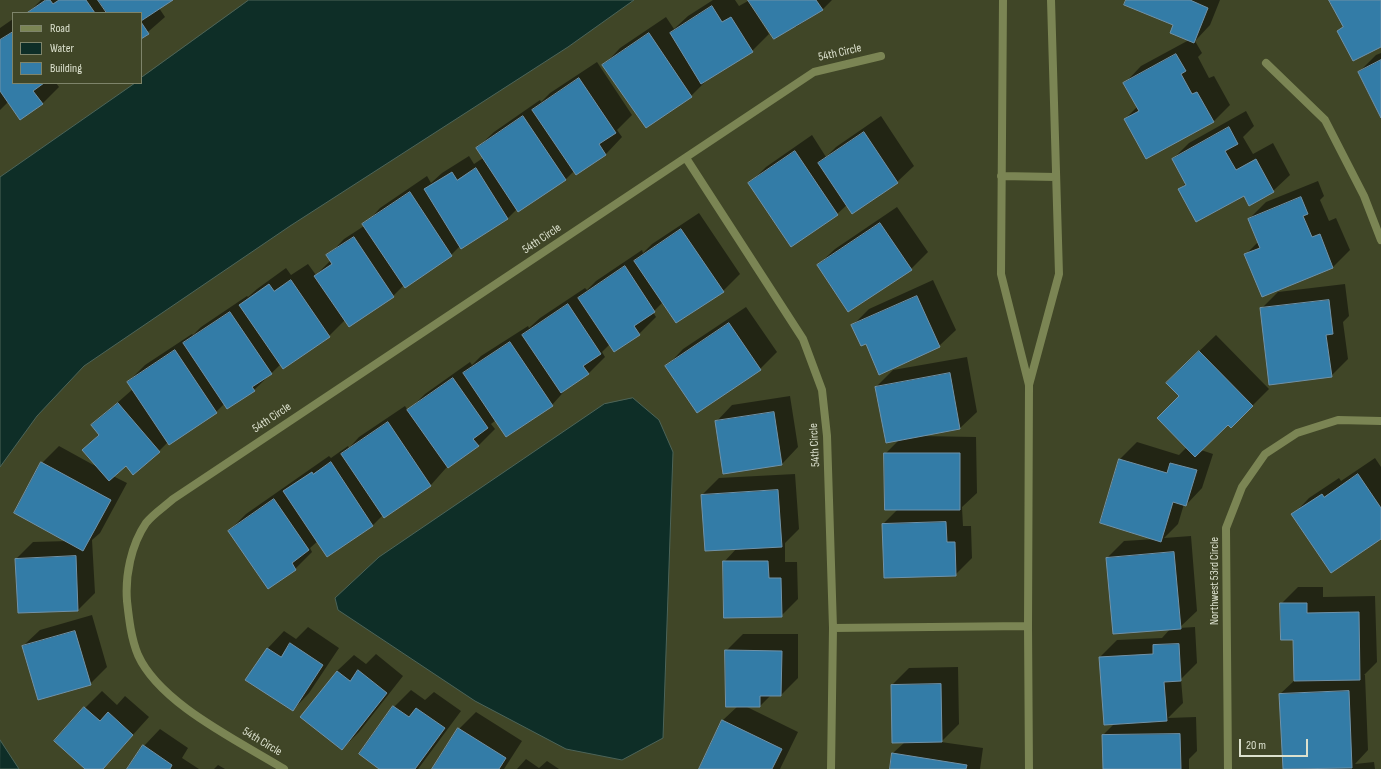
<!DOCTYPE html>
<style>
body{margin:0}
#map{position:relative;width:1381px;height:769px;overflow:hidden;background:#404627;font-family:"Sofia Sans Condensed",sans-serif}
canvas{display:block}
.legend{position:absolute;left:12px;top:12px;width:130px;height:72px;box-sizing:border-box;background:#404627;border:1px solid #7e846a;margin:0;padding:5px 7px;list-style:none;font-size:12px;color:#dce1ce}
.legend li{display:flex;align-items:center;gap:8px;height:20px}
.legend b{width:20px;border:1px solid #7e846a}
.scale{position:absolute;left:1239px;top:739px;width:69px;height:18px;box-sizing:border-box;border:2px solid #dce1ce;border-top:0;padding-left:5px;font-size:12px;line-height:14px;white-space:nowrap;color:#dce1ce;-webkit-text-stroke:3px #404627;paint-order:stroke}
</style>
<div id="map">
<canvas width="1381" height="769"></canvas>
<ul class="legend">
<li><b style="height:5px;background:#7b8554"></b>Road</li>
<li><b style="height:11px;background:#0e2e27"></b>Water</li>
<li><b style="height:11px;background:#337ca7"></b>Building</li>
</ul>
<div class="scale">20 m</div>
</div>
<script>
const ctx = document.querySelector('canvas').getContext('2d');
ctx.lineJoin = 'round';
function fillPath(path, color) { ctx.fillStyle = color; ctx.fill(path, 'evenodd'); }
function stroke(path, color, width, dash) { ctx.strokeStyle = color; ctx.lineWidth = width; ctx.lineCap = dash ? 'butt' : 'round'; ctx.setLineDash(dash || []); ctx.stroke(path); }
function drawText(font, color, halo, rows, align = 'center') {
  ctx.font = font + ' "Sofia Sans Condensed",sans-serif'; ctx.lineWidth = 3; ctx.setLineDash([]); ctx.textBaseline = 'middle'; ctx.strokeStyle = halo; ctx.fillStyle = color; for (const [text, x, y, turn = 0] of rows) {
    ctx.save(); ctx.translate(x, y); ctx.rotate((+turn || 0) * Math.PI / 180); ctx.textAlign = isNaN(turn) ? turn : align; if (halo) ctx.strokeText(text, 0, 0); ctx.fillText(text, 0, 0); ctx.restore();
  }
}
const water = new Path2D(`
 M249,0H634L568,47L290,226L84,366L37,416L0,467V177L135,83H141V78Z
 M633,398L659,420L673,452L663,738L622,760L566,749L475,701L338,610L335,598L379,557L604,404Z
 M0,740L19,769H0Z`);
const shadow = new Path2D(`
 M41,0H171L159,8L165,17L141,38V13H28Z
 M713,0H735L739,6L748,1L769,34L752,51L708,79L691,96L646,127L604,65L620,48L666,17L674,29L688,16Z
 M749,0H832L823,9L796,27Z
 M1127,0H1220L1210,25L1195,41L1202,53L1198,57L1209,78L1214,76L1230,105L1213,122L1125,119L1138,106L1125,83L1141,66L1189,40L1174,24Z
 M13,19V83H56L59,87L42,104L9,101L0,110V28Z
 M1381,53V115L1359,72L1376,55Z
 M597,62L632,115L617,130L622,137L606,154L576,174L574,171L565,180L517,209L508,218L460,246L451,255L405,286L404,285L393,296L349,326L345,320L329,336L281,364L254,390L225,403L216,412L168,442L159,451L126,465L113,476L127,483L100,533L92,540L95,593L78,610L16,559L33,542L68,541L42,463L59,446L99,468L84,450L99,434L92,425L133,389L128,382L145,365L192,334L193,335L201,327L247,296L248,297L257,289L286,268L291,275L308,264L316,275L331,260L328,256L344,239L364,226L380,208L427,176L431,183L442,173L469,156L474,164L483,158L477,148L494,132L540,100L541,102L550,93Z
 M1246,111L1254,126L1243,137L1253,154L1273,143L1290,175L1273,191L1244,195L1180,189L1186,183L1173,159L1189,143Z
 M881,116L914,166L897,182L847,205L837,214L749,184L766,167L812,135L826,157L836,147Z
 M1318,181L1324,196L1320,200L1329,221L1336,218L1350,250L1333,267L1263,295L1245,255L1258,242L1249,219L1266,202Z
 M897,207L928,252L911,269L818,265L835,249Z
 M699,213L740,274L723,291L663,302L653,312L656,317L639,334L610,344L602,352L605,357L588,374L568,387L552,405L496,420L491,424L495,429L478,446L446,468L430,486L383,515L373,525L327,555L318,541L310,548L312,552L295,569L268,588L229,531L246,514L329,456L331,458L348,446L349,448L359,437L405,406L408,411L425,394L470,362L472,365L481,356L528,326L529,328L540,318L585,288L587,290L596,281L642,250L643,253L652,244Z
 M933,280L956,330L939,346L866,342L852,326L869,309Z
 M1345,284L1349,316L1343,322L1348,359L1331,376L1261,309L1278,292Z
 M746,307L777,352L760,369L667,366L683,349Z
 M1216,335L1269,389L1231,427L1228,424L1201,450L1213,454L1202,488L1186,505L1184,504L1178,524L1164,538L1191,536L1197,611L1179,628L1195,627L1197,663L1181,679L1183,703L1168,718L1196,717L1197,751L1189,759V769H1104L1103,735L1115,723L1100,657L1117,640L1162,638L1171,628L1107,558L1124,541L1155,539L1101,522L1120,459L1137,442L1179,455L1187,447L1180,396L1184,366Z
 M967,357L977,412L960,428L919,436L976,437L977,493L962,507L963,526H971L972,558L955,575L883,524L898,509L885,454L900,439L876,387L893,370Z
 M790,396L798,447L782,464L716,422L732,405Z
 M1375,458L1381,467V538L1293,515L1309,498L1339,478L1341,481Z
 M795,474L799,529L785,543V562H797L798,599L781,616L724,562L737,548L702,495L719,478Z
 M1298,587H1323V597L1375,596L1377,662L1364,675H1365L1368,750L1355,764L1374,762L1375,769H1284L1280,694L1295,680L1294,639L1281,604Z
 M92,615L107,667L90,684L23,646L40,630Z
 M308,627L339,648L309,693L293,710L247,680L268,648L284,631L296,639Z
 M743,634H798V678L781,695H771L760,706H745L798,732L780,769H700L723,720L738,706L726,651Z
 M376,654L403,676L359,732L342,749L302,717L337,671L354,655L366,664Z
 M958,667L959,724L941,742L983,748L980,769H891L893,753L905,742H893L892,685L909,668Z
 M411,690L425,700L434,692L461,711L418,769H381L360,754L394,707Z
 M102,691L117,705L125,696L149,717L102,769H87L85,708Z
 M476,712L522,741L504,769H433L459,729Z
 M160,729L188,748L182,758L199,769H128L144,746Z
 M526,759L539,768L547,761L559,769H517Z
 M218,765L225,769H214Z`);
const building = new Path2D(`
 M46,0H50L53,4L59,0H86L95,13H27Z
 M98,0H173L141,21V13H107Z
 M748,0H816L823,10L774,39Z
 M1126,0H1190L1208,8L1194,43L1170,33L1173,25L1124,5Z
 M1329,0H1381V47L1353,61L1337,31L1343,27Z
 M712,6L722,22L731,17L753,52L701,84L670,33Z
 M141,22L149,34L141,39Z
 M13,32V83H44L33,91L43,104L20,120L0,91V40Z
 M649,33L692,97L646,128L602,65Z
 M1176,54L1186,71L1181,74L1192,94L1197,92L1214,122L1146,159L1124,119L1139,111L1123,83Z
 M1381,60V118L1358,72Z
 M579,78L616,133L599,144L606,155L576,175L532,110Z
 M523,116L566,180L518,212L476,148Z
 M1229,127L1238,144L1225,151L1236,170L1256,159L1274,192L1249,206L1244,196L1196,222L1178,189L1186,185L1172,159Z
 M864,132L898,183L852,214L818,163Z
 M795,151L838,215L791,247L748,183Z
 M476,168L508,219L461,249L424,189L452,172L457,180Z
 M410,192L452,256L405,288L362,224Z
 M1301,197L1308,214L1303,216L1312,237L1320,234L1333,268L1262,297L1244,254L1260,248L1248,219Z
 M880,223L912,270L848,312L817,265Z
 M681,229L724,292L676,323L634,261Z
 M354,237L394,297L349,327L314,276L332,264L326,255Z
 M625,266L655,312L634,326L640,335L614,352L578,298Z
 M291,280L330,337L283,369L239,305L269,284L274,291Z
 M917,296L940,347L879,375L866,344L861,346L851,325Z
 M1329,300L1333,334L1326,335L1332,377L1269,385L1260,308Z
 M568,304L601,354L583,366L589,374L561,393L522,335Z
 M230,312L272,374L252,387L255,391L227,409L183,343Z
 M729,323L761,370L697,413L665,366Z
 M510,342L553,406L506,437L463,373Z
 M175,350L217,413L169,445L127,382Z
 M1199,351L1253,406L1231,428L1228,425L1195,457L1157,418L1179,396L1166,383Z
 M950,373L960,429L886,443L875,387Z
 M453,378L488,428L473,439L479,446L448,468L407,410Z
 M118,403L160,452L133,475L126,466L109,481L82,450L99,435L91,425Z
 M774,412L782,465L723,474L715,421Z
 M388,422L431,486L384,518L341,454Z
 M884,453H960V510H885Z
 M1119,459L1167,473L1170,463L1197,470L1186,506L1173,502L1161,542L1100,523Z
 M41,462L111,500L83,551L14,513Z
 M331,462L373,526L327,557L283,491L312,472L313,474Z
 M1358,474L1381,508V539L1331,573L1291,514L1322,494L1324,497Z
 M778,490L782,547L705,551L701,495Z
 M274,499L309,550L292,563L296,570L268,589L228,531Z
 M946,522L947,542H955L956,576L884,578L882,524Z
 M1174,552L1181,629L1113,634L1106,558Z
 M76,556L78,611L18,613L15,559Z
 M723,561H768L769,578H781L782,617L724,618Z
 M1280,603H1307V613L1359,612L1360,680L1294,681L1293,640H1281Z
 M75,631L91,685L38,700L22,646Z
 M290,643L323,665L293,711L245,680L267,648L281,657Z
 M1179,644L1181,681L1164,682L1167,721L1104,725L1099,657L1153,654V645Z
 M725,650L782,651L781,696H760V707H726Z
 M358,670L387,693L342,750L300,717L337,671L350,681Z
 M941,684L942,742L892,743L891,685Z
 M1349,691L1352,768L1283,769L1279,694Z
 M393,706L409,717L416,708L445,728L415,769H379L359,754Z
 M84,707L100,721L108,712L133,735L103,769H85L54,741Z
 M722,720L782,749L772,769H699Z
 M458,728L506,758L499,769H432Z
 M1180,734L1181,769H1103L1102,735Z
 M143,745L172,765L170,769H127Z
 M892,753L967,765L966,769H890Z`);
const street = new Path2D(`
 M1003,0L1001,274L1029,385L1028,626L1029,769
 M1266,63L1325,120L1364,196L1381,240
 M686,158L803,339L822,390L827,436L833,628L831,769
 M1001,176L1056,177
 M1029,385L1059,274L1051,0
 M833,628L1028,626
 M284,769C239,741 160,704 138,655C131,638 129,619 127,601C125,576 131,545 146,523C153,514 164,507 173,499L814,72L881,56
 M1228,769L1226,528L1242,487L1265,454L1297,433L1338,420L1381,421`);
const streetNames = [
 ["54th Circle",840,53,-13],
 ["54th Circle",542,239,-34],
 ["54th Circle",272,418,-34],
 ["54th Circle",815,445,-93],
 ["Northwest 53rd Circle",1215,581,-90],
 ["54th Circle",262,742,31]
];
fillPath(water, '#0e2e27');
stroke(water, '#4c6459', 1);
fillPath(shadow, '#0007');
fillPath(building, '#337ca7');
stroke(building, '#7092a8', 1);
stroke(street, '#7b8554', 8);
drawText('12px', '#dce1ce', '#404627', streetNames);
</script>
